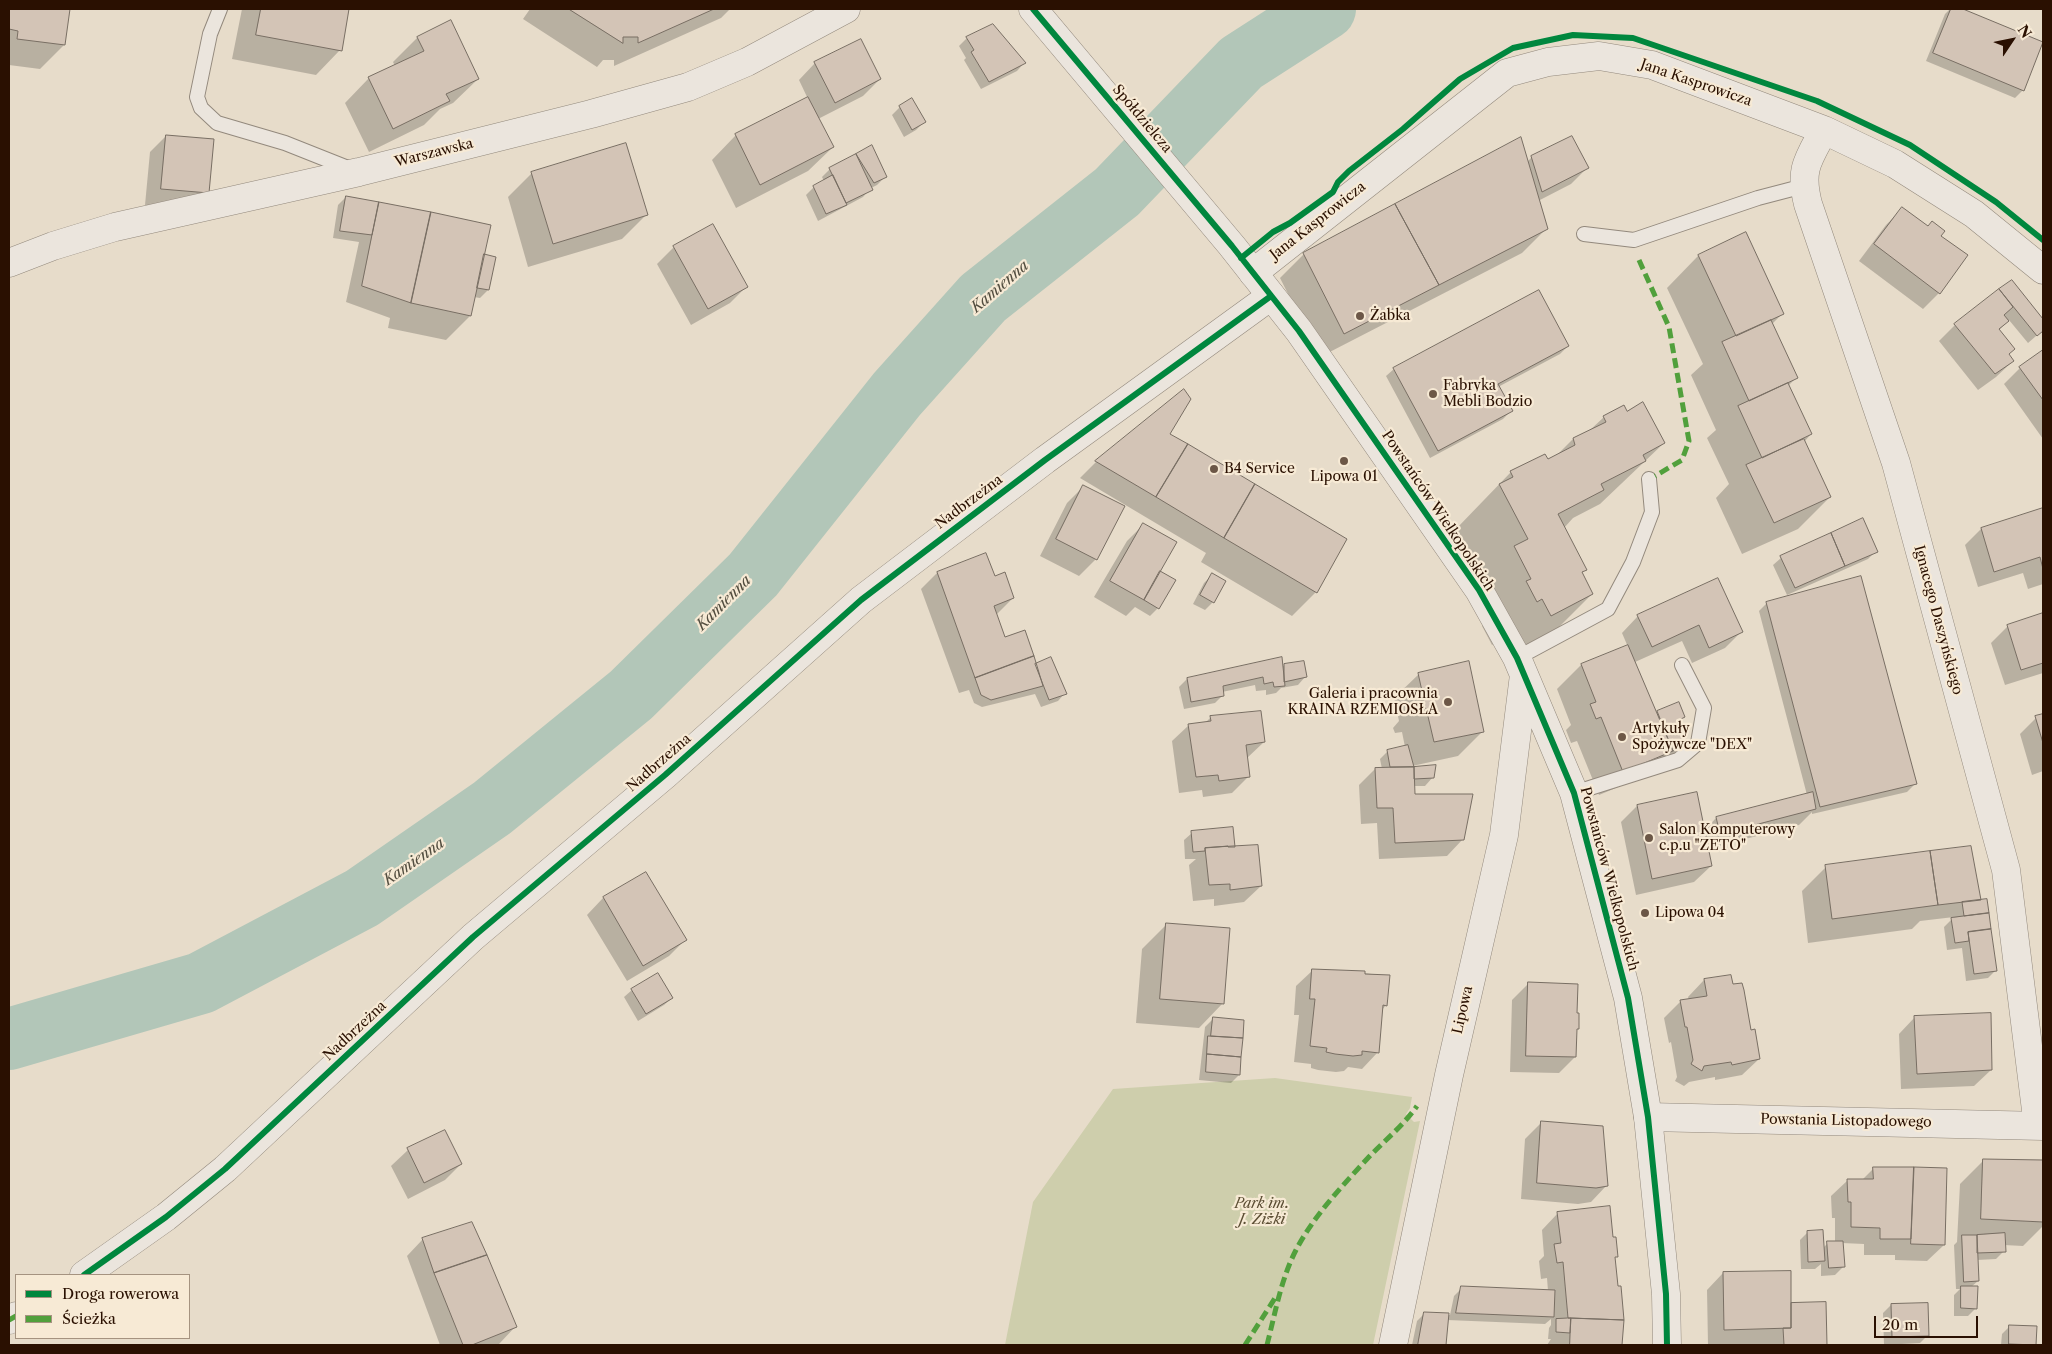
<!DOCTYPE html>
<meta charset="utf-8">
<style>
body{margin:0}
#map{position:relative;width:2052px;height:1354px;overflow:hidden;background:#e7dcca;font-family:"Libre Caslon Text",serif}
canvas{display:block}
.frame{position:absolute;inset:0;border:10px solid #2a1001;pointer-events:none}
.legend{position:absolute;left:15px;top:1274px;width:175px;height:65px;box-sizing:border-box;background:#f7ead5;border:1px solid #a59380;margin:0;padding:6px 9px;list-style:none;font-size:15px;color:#2a1001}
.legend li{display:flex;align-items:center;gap:10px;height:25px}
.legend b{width:25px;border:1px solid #a59380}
.north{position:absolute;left:1987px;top:15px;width:50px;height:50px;-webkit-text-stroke:4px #f7ead5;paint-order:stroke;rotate:56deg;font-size:14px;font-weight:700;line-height:20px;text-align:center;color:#2a1001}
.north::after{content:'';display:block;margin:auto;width:18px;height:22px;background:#2a1001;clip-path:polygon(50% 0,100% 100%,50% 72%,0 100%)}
.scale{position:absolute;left:1874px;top:1316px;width:104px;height:22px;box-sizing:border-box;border:2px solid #2a1001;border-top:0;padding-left:6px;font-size:15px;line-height:18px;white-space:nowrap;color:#2a1001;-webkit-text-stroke:4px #f7ead5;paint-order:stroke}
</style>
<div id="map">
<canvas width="2052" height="1354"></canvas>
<div class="frame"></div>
<ul class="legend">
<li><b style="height:6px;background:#00873e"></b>Droga rowerowa</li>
<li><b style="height:6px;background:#51a03c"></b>Ścieżka</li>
</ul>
<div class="north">N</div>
<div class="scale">20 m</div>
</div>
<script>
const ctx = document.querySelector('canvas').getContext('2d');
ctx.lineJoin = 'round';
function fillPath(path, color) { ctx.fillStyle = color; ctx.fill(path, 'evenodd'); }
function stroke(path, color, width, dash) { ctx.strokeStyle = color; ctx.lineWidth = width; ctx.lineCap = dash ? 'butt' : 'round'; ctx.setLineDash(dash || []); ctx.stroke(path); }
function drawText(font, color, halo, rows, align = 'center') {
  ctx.font = font + ' "Libre Caslon Text",serif'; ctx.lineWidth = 4.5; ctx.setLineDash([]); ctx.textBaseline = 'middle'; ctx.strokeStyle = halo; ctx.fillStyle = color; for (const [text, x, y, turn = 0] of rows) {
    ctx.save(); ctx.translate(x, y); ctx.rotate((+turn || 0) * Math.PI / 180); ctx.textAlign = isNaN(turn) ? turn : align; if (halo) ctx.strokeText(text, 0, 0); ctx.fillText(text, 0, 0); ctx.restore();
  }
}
const green = new Path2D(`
 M1275,1078L1412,1097L1410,1108L1406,1114L1414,1122L1420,1121L1373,1345H1005L1033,1202L1113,1089Z`);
const shadow = new Path2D(`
 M9,9H69L64,45L40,69L9,65Z
 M242,9H348L340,50L316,75L232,59Z
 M530,9H730L721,18L614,66V60H603L597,67L523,19Z
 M1950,9H1960L2042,43L2023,90L2015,98L1926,61L1945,14Z
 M450,22L478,79L453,103L440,109L424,125L369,152L345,103L369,78L395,66L393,62L417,38Z
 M967,38L1024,63L1017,71L981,89L964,60L966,58L959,46Z
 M815,63L880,79L863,96L818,119L833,147L808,171L736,208L712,160L736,135L808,99L799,80Z
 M900,107L924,122L916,130L904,137L892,115Z
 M166,136L208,193L191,209L145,205L150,152Z
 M872,147L885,177L877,185L871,188L863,197L818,221L806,195L814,187L824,181L822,177L830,169Z
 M1532,157L1587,168L1571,184L1538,201L1546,229L1522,253L1320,357L1280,278L1304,254L1527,162Z
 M532,173L647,214L622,239L528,267L508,197Z
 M346,197L429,213L483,255L488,290L480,298L474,297L470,316L446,340L388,328L390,318L346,302L359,242L333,238L338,205Z
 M1902,209L1939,236V293L1923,309L1859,261L1886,225Z
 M1746,234L1782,314L1772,324L1796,378L1788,386L1811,434L1804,442L1830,497L1798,529L1742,554L1716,498L1729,484L1707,438L1716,430L1691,375L1703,364L1667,288L1698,256Z
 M674,247L746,287L730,303L691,325L657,264Z
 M2011,281L2043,322V330L2028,343L2009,320L1999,330L2008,355L2013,361L1996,377L1978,390L1939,341L1955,325Z
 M1568,346L1560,354L1498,387L1511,411L1503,419L1430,458L1386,376L1394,369Z
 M2043,351V439L2004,384L2020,368Z
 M1184,391L1169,434L1316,592L1292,616L1201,562L1206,553L1080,478L1096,462Z
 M1626,412L1664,443L1600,504L1573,518L1564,528L1585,569L1581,574L1592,594L1548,638L1507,659L1498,642L1492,645L1482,626L1487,622L1483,579L1456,529L1511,472L1547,461L1557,455L1573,439L1589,431L1604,417Z
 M1083,487L1096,559L1079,576L1040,556L1067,503Z
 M2043,509V584L2028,589L2023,573L1978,587L1965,545L1981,529Z
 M1143,525L1156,576L1174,581L1158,608L1150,616L1135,607L1126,616L1094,597L1127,541Z
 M1876,551L1868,559L1787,595L1773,565L1781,558Z
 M937,573L994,577L1013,598L996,615L1005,639L1065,693L1058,701L1041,707L1035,694L982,707L974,703L969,690L959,693L921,589Z
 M1212,575L1213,602L1205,610L1193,604L1204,583Z
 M1718,580L1741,632L1725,648L1692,663L1682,641L1635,662L1656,713L1678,703L1684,717L1678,722L1684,745L1676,753L1664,758L1647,775L1599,795L1577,741L1571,743L1566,730L1571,725L1557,689L1581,665L1628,647L1622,633L1638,616Z
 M1767,603L1915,784L1907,792L1812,814V812L1799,825L1707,849L1711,866L1694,882L1636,895L1621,822L1637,806L1704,831L1716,818L1807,795L1759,611Z
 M2043,615V673L2005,685L1991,643L2008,626Z
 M1281,659L1283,666L1303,663L1305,677L1298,685L1281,688L1276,693L1266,695V690L1256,691L1255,685L1222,692L1223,695L1215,703L1184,709L1179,687L1187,679Z
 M1419,674L1483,731L1458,756L1412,766L1413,768L1433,777L1425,786H1413L1414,796L1463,839L1447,856L1379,859L1377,823L1361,824L1359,785L1375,769H1382L1380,759L1388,751L1405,747L1402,732L1395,733L1393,728L1399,721L1394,698Z
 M2043,715V771L2032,775L2020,734L2036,718Z
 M1210,718L1264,742L1246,759L1248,777L1232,793L1203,797L1202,790L1179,793L1172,741L1189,725L1205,723Z
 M1192,833L1234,848L1261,886L1244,902L1214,906V899L1193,901L1189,865L1196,859H1185L1184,840Z
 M1826,867L1977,901L1986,900L1996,970L1988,978L1966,981L1962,948L1947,950L1944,927L1954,917L1920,921L1912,929L1808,943L1802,891Z
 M646,873L685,940L669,956L627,981L587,915L603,898Z
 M1166,925L1223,1003L1199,1028L1136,1023L1142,949Z
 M1313,970H1337L1389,976L1386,1005L1382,1010L1378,1052L1362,1069L1348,1067L1344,1071L1336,1072L1318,1070L1311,1068V1064L1294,1062L1299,1015H1294L1296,986Z
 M1704,980L1732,985L1759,1059L1742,1075L1715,1080V1077L1689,1082L1684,1086L1675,1081L1677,1077L1671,1042L1669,1043L1664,1018L1681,1001L1689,1000L1688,997Z
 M1528,984L1576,1014L1578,1028L1576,1031L1575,1057L1559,1073L1510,1072L1512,1000Z
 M632,990L672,998L664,1005L638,1021L624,997Z
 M1915,1017L1991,1070L1974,1086L1901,1089L1899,1034Z
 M1213,1019L1243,1021L1239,1075L1231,1083L1199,1080L1205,1027Z
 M1542,1122L1607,1185L1591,1202L1578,1204L1521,1199L1525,1139Z
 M445,1131L461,1164L445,1180L408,1199L391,1166L408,1150Z
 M1984,1160L2043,1162V1226L2023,1246L2004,1245V1251L1996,1259L1977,1260L1978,1281L1971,1287L1976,1308L1968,1316H1954V1295L1960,1289H1956L1954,1245L1957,1242L1960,1184Z
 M1874,1168L1946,1169L1944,1245L1927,1261L1895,1260V1255H1864V1244L1842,1243L1843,1267L1835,1275L1821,1276V1264L1815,1269H1801L1800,1240L1808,1232L1823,1248L1828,1243L1835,1242V1218H1832L1831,1196L1848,1180H1862Z
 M1558,1213L1612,1239L1616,1256L1614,1258L1622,1321L1621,1345H1547L1551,1339H1548L1549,1328L1551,1325V1319L1545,1324L1447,1320L1445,1345H1412L1417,1321L1425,1313L1450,1315L1454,1296L1462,1288L1548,1291L1547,1278L1541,1279L1539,1261L1544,1256L1542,1230Z
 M423,1239L515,1327L499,1344L494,1345H440L407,1256Z
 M1723,1273L1790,1304L1825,1303L1826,1345H1708L1707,1290Z
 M1891,1305L1928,1335L1920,1343L1884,1345L1883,1313Z
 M2010,1326L2035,1344L2001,1345L2002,1334Z`);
const river = new Path2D(`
 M9,1039L201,983L362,898L492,808L631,695L753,575L897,394L983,298L1117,192L1241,63L1325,9`);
const building = new Path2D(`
 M9,9H70L65,45L17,39L18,31L9,29Z
 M261,9H349L342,51L256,35Z
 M569,9H714L638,43V37H623V43Z
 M1951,9H1963L2043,42L2024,91L1933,53Z
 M451,20L479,79L446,94L450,101L393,129L368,77L424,51L417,37Z
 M993,24L1026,63L989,82L971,52L974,50L966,37Z
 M861,39L881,79L835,103L814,62Z
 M808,97L834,147L760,185L735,134Z
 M912,98L926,122L912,130L899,106Z
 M166,135L214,139L209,193L161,189Z
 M1572,136L1589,168L1542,192L1531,156Z
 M1521,137L1548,229L1439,285L1395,204Z
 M626,143L648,215L553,244L531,172Z
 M872,145L887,177L874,183L856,154Z
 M856,154L873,190L846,203L829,168Z
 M833,175L847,205L826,214L813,186Z
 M346,196L379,202L372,235L340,231Z
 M379,202L431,212L411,303L362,286Z
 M1395,204L1439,285L1344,334L1303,253Z
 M1902,207L1928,226L1932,221L1945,231L1941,236L1968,255L1940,294L1874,244Z
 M431,212L491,225L471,316L411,303Z
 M713,224L748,287L708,309L673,246Z
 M1746,232L1784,314L1736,336L1698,255Z
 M484,254L496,257L489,290L477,288Z
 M2012,280L2043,319V331L2037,336L1999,289Z
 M1999,289L2013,307L2004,315L2009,321L1999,329L2015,349L2009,354L2014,361L1995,374L1954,324Z
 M1539,290L1569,346L1498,384L1513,411L1438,451L1393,368Z
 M1771,320L1798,378L1749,401L1722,342Z
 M2043,350V400L2019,367Z
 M1788,383L1812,434L1762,458L1738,406Z
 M1184,389L1191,399L1170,434L1188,444L1156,497L1095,461Z
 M1643,402L1665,443L1643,455L1646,461L1601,484L1604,490L1558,514L1587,570L1582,572L1593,594L1551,616L1542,599L1537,602L1526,581L1531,579L1514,546L1528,539L1499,484L1513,477L1510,471L1545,454L1548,459L1575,445L1573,438L1606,422L1603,416L1624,405L1627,411Z
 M1804,439L1831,497L1774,523L1746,465Z
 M1188,444L1255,484L1224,538L1156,497Z
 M1255,484L1347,539L1317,593L1224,538Z
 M1083,485L1125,506L1097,560L1056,539Z
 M2043,508V569L2040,557L1994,572L1981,528Z
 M1863,518L1878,552L1845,566L1831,533Z
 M1143,523L1177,542L1144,600L1110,581Z
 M1831,533L1845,566L1795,588L1780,556Z
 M986,553L995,576L1005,572L1014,598L994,606L1005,637L1025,630L1034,656L975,678L937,572Z
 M1160,571L1176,580L1159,609L1144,600Z
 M1212,573L1226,581L1214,603L1200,595Z
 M1861,576L1917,784L1820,807L1766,602Z
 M1718,578L1743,632L1709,648L1699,625L1652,647L1637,615Z
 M2043,613V663L2021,670L2007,625Z
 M1628,645L1673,751L1623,772L1601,717L1596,719L1590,704L1596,702L1581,664Z
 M1034,656L1043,686L991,700L981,695L975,678Z
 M1051,657L1067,694L1049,700L1035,664Z
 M1282,657L1285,686L1274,687L1273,682L1264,684L1263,677L1223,686L1224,696L1191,702L1187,678Z
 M1304,661L1307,677L1284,682V664Z
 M1469,661L1484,732L1434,742L1426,708L1419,710L1416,702L1424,700L1418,673Z
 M1679,702L1685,717L1679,720L1685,745L1673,751L1657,711Z
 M1261,711L1265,742L1246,745L1250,777L1219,781L1218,775L1196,777L1188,724L1211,721L1210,716Z
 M2043,714V743L2035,716Z
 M1408,745L1414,767H1390L1387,750Z
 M1436,765L1434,778L1414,779V767Z
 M1414,767L1415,794H1473L1464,840L1395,843L1393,808H1377L1375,768Z
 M1697,792L1712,866L1652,879L1637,805Z
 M1813,792L1816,809L1720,834L1716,817Z
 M1233,827L1235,847H1228V846L1205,848V851L1193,852L1191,831Z
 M1258,845L1262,886L1230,890V884L1209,885L1205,848Z
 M1971,846L1981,900L1938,905L1930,851Z
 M1930,851L1938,905L1832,919L1825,865Z
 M646,872L687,940L643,966L603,897Z
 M1987,899L1989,913L1964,916L1962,902Z
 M1989,913L1991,929L1968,932L1969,941L1955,943L1951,918Z
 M1166,923L1230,928L1224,1004L1160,999Z
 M1991,929L1997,971L1974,974L1968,932Z
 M1312,969L1365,971V974L1390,975L1387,1006L1383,1005L1379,1053L1362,1051V1055L1353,1056L1335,1054L1326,1052L1327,1048L1310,1046L1315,999H1310Z
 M658,973L673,998L646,1014L631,989Z
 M1731,975L1733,984L1742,983L1744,990L1751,1030L1755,1029L1760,1059L1732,1065L1731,1062L1704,1066L1702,1071L1691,1064L1693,1060L1687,1027H1685L1680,1000L1707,996L1704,979Z
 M1528,982L1578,984L1577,1013H1579V1029H1577L1576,1057L1526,1056Z
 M1991,1013L1992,1070L1917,1074L1914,1016Z
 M1213,1017L1244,1020L1243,1038L1211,1036Z
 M1208,1036L1243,1038L1241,1057L1207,1054Z
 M1207,1054L1241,1057L1240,1075L1206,1072Z
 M1541,1121L1603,1126L1608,1186L1596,1188L1537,1183Z
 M445,1130L462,1164L424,1183L407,1148Z
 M1983,1159L2043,1160V1222L1981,1219Z
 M1873,1167H1914L1911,1239H1880V1228L1851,1227V1202H1848L1847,1179H1873Z
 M1914,1167L1947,1168L1945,1245L1911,1244Z
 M1610,1206L1613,1237H1616L1618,1257H1615L1618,1286H1621L1624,1320L1568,1318L1563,1262L1557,1263L1554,1244L1561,1243L1557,1212Z
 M472,1222L487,1255L434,1273L422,1238Z
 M1823,1230L1825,1261L1808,1262L1807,1231Z
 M2005,1233L2006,1252L1977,1253V1235Z
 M1962,1235H1977L1979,1281L1964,1282Z
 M1827,1241H1843L1845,1267L1829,1268Z
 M487,1255L517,1327L472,1345H463L434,1273Z
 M1791,1271V1328L1724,1330L1723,1272Z
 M1461,1286L1555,1290L1554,1317L1456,1313Z
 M1961,1286H1978L1977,1309L1961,1308Z
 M1826,1302L1827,1345H1784L1783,1328H1791V1303Z
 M1928,1303L1929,1336L1892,1337L1891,1304Z
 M1424,1312L1449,1313L1446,1345H1418Z
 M1568,1318H1571L1570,1333L1556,1332V1319Z
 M1571,1318L1624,1320L1622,1345H1570Z
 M2009,1325L2037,1326L2036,1345L2009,1344Z`);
const service = new Path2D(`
 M220,9L210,34L197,97L201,108L217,123L285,143L353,170
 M1584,234L1634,240L1758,198L1804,186
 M1517,658L1608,609L1633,562L1652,512L1649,479
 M1574,793L1678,760L1698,743L1704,708L1682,665`);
const minor = new Path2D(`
 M1824,130C1808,160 1799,169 1808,204L1896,463L2006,870L2038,1126
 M9,263L53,246L115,227L359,172L591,114L688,87L747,62L846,9
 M1253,273L1507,73L1548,62L1599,56L1652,65L1824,130L1895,164L1974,214L2043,270
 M1648,1117L2043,1126
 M84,1275L166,1217L225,1169L473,937L665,775L861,600L1045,460L1271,296
 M9,1320L16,1316`);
const tertiary = new Path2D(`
 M1033,9L1232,246L1299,331L1479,590L1517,658L1574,793L1628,998L1648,1117L1666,1294L1667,1345
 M1393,1345L1449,1075L1504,835L1524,675`);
const quiet = new Path2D(`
 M1639,260L1669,327L1689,441L1682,460L1655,476
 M9,1320L16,1316
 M1245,1345L1277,1295
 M1267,1345C1275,1314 1281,1279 1296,1250C1313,1217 1342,1186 1367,1159C1384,1141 1403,1126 1417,1106`);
const cycleway = new Path2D(`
 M1033,9L1232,246L1299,331L1479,590L1517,658L1574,793L1628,998L1648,1117L1666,1294L1667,1345
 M1241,258L1273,232L1290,223L1333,192L1338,182L1349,171L1403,129L1460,79L1513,48L1573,35L1633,38L1817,101L1910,145L1996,202L2043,240
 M84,1275L166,1217L225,1169L473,937L665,775L861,600L1045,460L1271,296`);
const markers = [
 [1360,316,5,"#6c5747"],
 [1433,394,5,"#6c5747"],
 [1344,461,5,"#6c5747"],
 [1214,469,5,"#6c5747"],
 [1448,702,5,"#6c5747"],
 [1622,737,5,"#6c5747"],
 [1649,838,5,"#6c5747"],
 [1645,913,5,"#6c5747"]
];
const streetNames = [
 ["Jana Kasprowicza",1696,83,19],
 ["Spółdzielcza",1142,119,50],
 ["Warszawska",434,153,-14],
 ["Jana Kasprowicza",1318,221,-38],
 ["Nadbrzeżna",969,502,-37],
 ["Powstańców Wielkopolskich",1438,511,56],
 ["Ignacego Daszyńskiego",1938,620,75],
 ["Nadbrzeżna",659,763,-41],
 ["Powstańców Wielkopolskich",1609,879,75],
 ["Lipowa",1463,1010,-77],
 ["Nadbrzeżna",355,1031,-43],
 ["Powstania Listopadowego",1846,1121,1]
];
const poiNames = [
 ["Żabka",1370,316],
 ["Fabryka",1443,386],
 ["Mebli Bodzio",1443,402],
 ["B4 Service",1224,469],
 ["Lipowa 01",1344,477,"center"],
 ["Galeria i pracownia",1438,694,"right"],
 ["KRAINA RZEMIOSŁA",1438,710,"right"],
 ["Artykuły",1632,729],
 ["Spożywcze \"DEX\"",1632,745],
 ["Salon Komputerowy",1659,830],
 ["c.p.u \"ZETO\"",1659,846],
 ["Lipowa 04",1655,913]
];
const parkNames = [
 ["Park im.",1262,1204],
 ["J. Ziżki",1262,1220]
];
const waterNames = [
 ["Kamienna",1000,287,-41],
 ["Kamienna",724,603,-45],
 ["Kamienna",414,862,-35]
];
fillPath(green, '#ceceac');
fillPath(shadow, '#0003');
stroke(river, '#b2c6b8', 62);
fillPath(building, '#d3c4b6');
stroke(building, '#786e63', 1);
stroke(service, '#93897d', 16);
stroke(minor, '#93897d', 29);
stroke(tertiary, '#93897d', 29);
stroke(service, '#ebe5dd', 14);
stroke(minor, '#ebe5dd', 28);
stroke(tertiary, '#ebe5dd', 28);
stroke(quiet, '#51a03c', 5, [10, 5]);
stroke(cycleway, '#00873e', 6);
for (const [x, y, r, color] of markers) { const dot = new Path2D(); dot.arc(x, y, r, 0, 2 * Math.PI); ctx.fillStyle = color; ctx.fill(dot); stroke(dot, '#f7ead5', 2); }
drawText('14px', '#2a1001', '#f7ead5', streetNames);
drawText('14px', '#2a1001', '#f7ead5', poiNames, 'left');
drawText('italic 14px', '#5c4e34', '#f7ead5', parkNames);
drawText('italic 15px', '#524d3f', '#f7ead5', waterNames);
</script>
